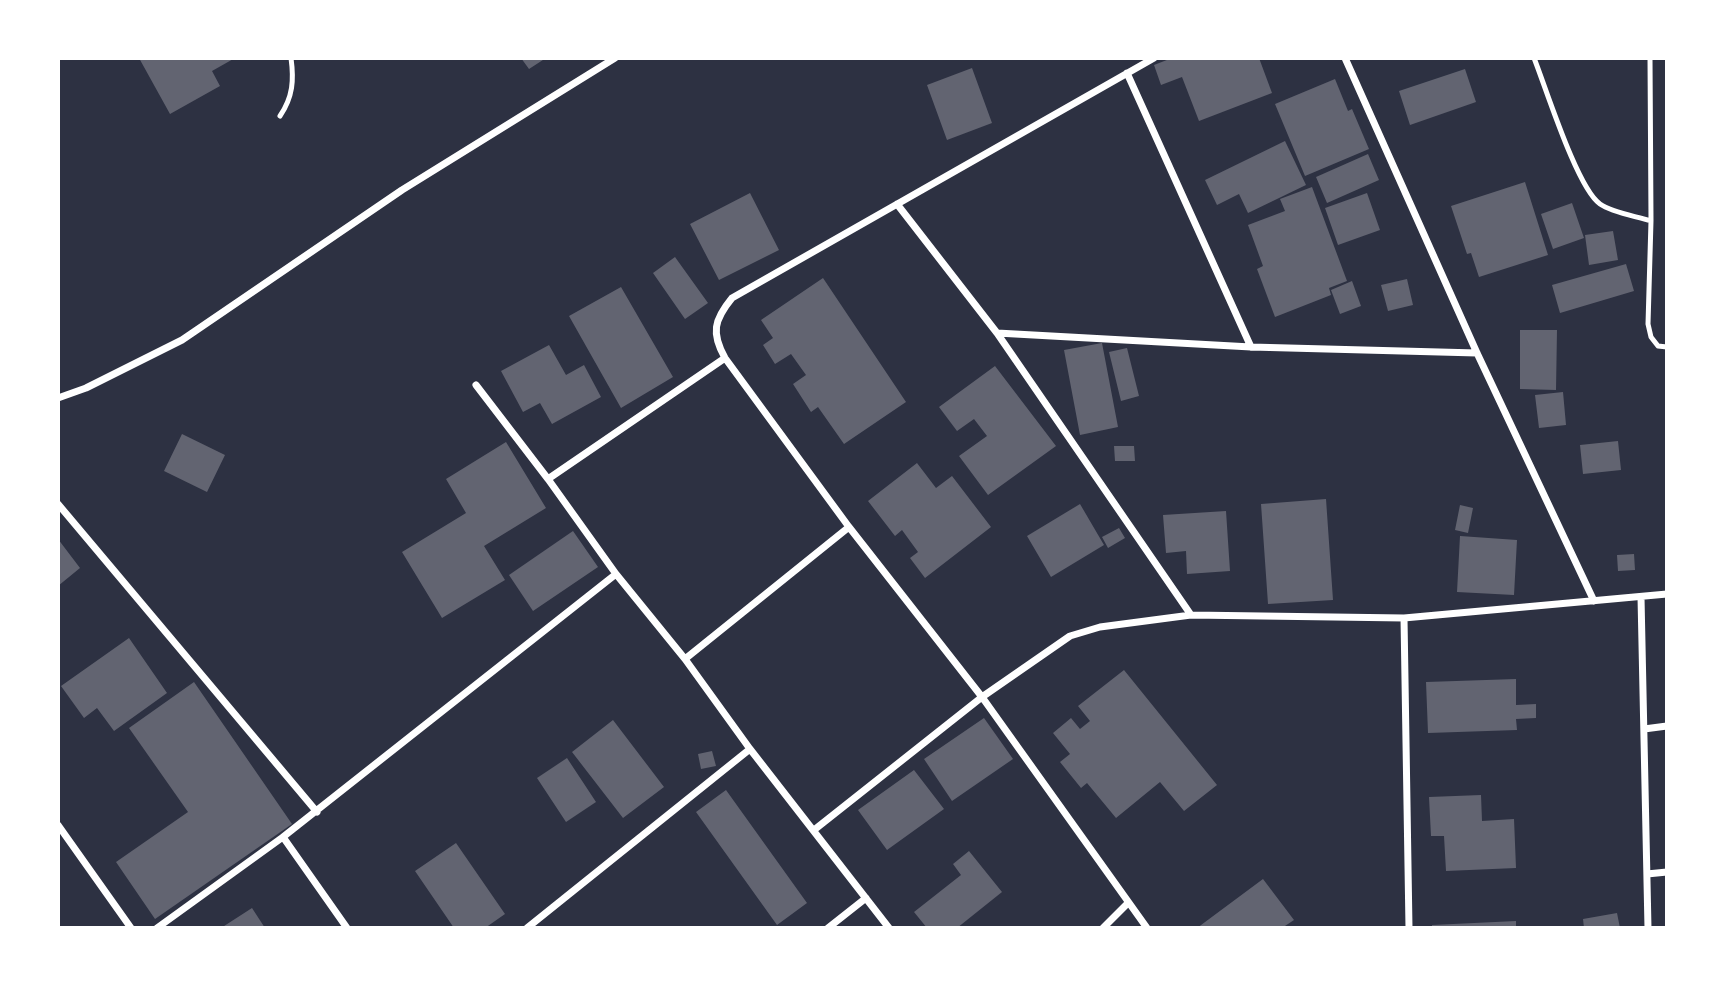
<!DOCTYPE html>
<style>
body{margin:0}
#map{position:relative;width:1725px;height:986px;overflow:hidden;background:#2d3142;font-family:"Archivo Narrow",sans-serif}
canvas{display:block}
.frame{position:absolute;inset:0;border:60px solid #fff;pointer-events:none}
</style>
<div id="map">
<canvas width="1725" height="986"></canvas>
<div class="frame"></div>
</div>
<script>
const ctx = document.querySelector('canvas').getContext('2d');
ctx.lineJoin = 'round';
function fillPath(path, color) { ctx.fillStyle = color; ctx.fill(path, 'evenodd'); }
function stroke(path, color, width, dash) { ctx.strokeStyle = color; ctx.lineWidth = width; ctx.lineCap = dash ? 'butt' : 'round'; ctx.setLineDash(dash || []); ctx.stroke(path); }
const building = new Path2D(`
 M139,58H235L212,71L220,86L170,114Z
 M521,58H546L529,69Z
 M1172,58H1259L1272,93L1199,121L1182,77L1161,85L1154,65Z
 M972,68L992,123L947,140L927,85Z
 M1465,69L1476,102L1410,125L1399,91Z
 M1335,79L1348,111L1352,109L1369,149L1305,176L1275,104Z
 M1285,141L1306,185L1248,213L1239,194L1217,205L1205,180Z
 M1368,154L1379,180L1327,203L1316,177Z
 M1525,182L1548,255L1479,277L1471,253L1467,254L1451,206Z
 M1312,187L1347,281L1329,288L1331,295L1275,317L1257,269L1263,266L1248,225L1285,211L1280,199Z
 M750,193L779,250L719,280L690,224Z
 M1367,193L1380,230L1338,245L1325,208Z
 M1572,203L1584,238L1553,249L1541,214Z
 M1613,231L1618,260L1589,265L1585,235Z
 M675,257L708,303L685,319L653,273Z
 M1626,264L1634,291L1560,313L1552,285Z
 M823,278L906,402L844,444L818,407L811,412L793,384L806,375L791,354L775,364L763,345L773,338L761,320Z
 M1407,279L1413,305L1388,311L1381,285Z
 M1352,281L1361,306L1340,314L1331,290Z
 M621,287L673,377L621,408L569,316Z
 M1520,330H1557L1556,390L1520,389Z
 M1102,343L1118,427L1080,435L1064,350Z
 M549,345L566,375L584,365L601,397L552,424L540,403L523,412L501,371Z
 M1127,348L1139,396L1121,401L1109,352Z
 M995,366L1056,446L988,495L959,456L987,436L974,419L957,431L939,407Z
 M1563,392L1566,425L1539,428L1535,395Z
 M182,434L225,455L207,492L164,471Z
 M1618,441L1621,470L1583,474L1580,445Z
 M506,442L546,508L484,546L505,580L442,618L402,552L466,513L446,479Z
 M1114,446H1134L1135,461H1115Z
 M917,463L936,488L952,476L991,527L925,578L910,558L918,552L902,530L895,536L868,501Z
 M1326,499L1333,600L1268,604L1261,504Z
 M1080,504L1104,545L1051,577L1027,536Z
 M1460,505L1473,508L1468,533L1455,530Z
 M1226,511L1230,571L1187,574L1186,551L1166,553L1163,515Z
 M1119,528L1125,538L1108,548L1102,537Z
 M573,531L598,567L533,611L509,575Z
 M1460,536L1517,540L1514,595L1457,592Z
 M58,539L80,568L58,586Z
 M1634,554L1635,570L1618,571L1617,555Z
 M129,638L167,693L114,731L97,708L84,718L61,686Z
 M1124,670L1217,785L1184,811L1160,782L1116,818L1087,783L1081,788L1060,762L1070,754L1053,733L1071,718L1080,729L1090,721L1078,706Z
 M1516,679V705L1536,704V718L1516,719L1517,730L1428,733L1426,682Z
 M194,682L292,824L155,919L116,862L188,812L129,728Z
 M984,718L1013,759L952,801L924,759Z
 M613,720L664,787L623,818L572,752Z
 M712,751L716,766L701,769L698,754Z
 M567,758L596,802L566,822L537,778Z
 M914,770L944,809L887,850L858,810Z
 M726,790L807,903L777,925L696,812Z
 M1481,795L1482,821L1514,819L1516,868L1446,871L1444,836H1431L1429,797Z
 M456,843L505,914L485,928H454L415,871Z
 M969,851L1002,892L957,928H927L914,912L961,875L953,864Z
 M1263,879L1294,920L1282,928H1197Z
 M252,908L265,928H221Z
 M1617,913L1620,928H1584L1583,919Z
 M1516,921V928H1432V925Z`);
const service = new Path2D(`
 M1534,58C1546,88 1577,188 1600,204C1613,213 1636,216 1651,221
 M1650,58L1651,221L1648,324L1651,337L1658,346L1667,347
 M280,116C293,97 294,80 291,58`);
const minor = new Path2D(`
 M1345,58L1477,353L1594,601
 M1127,73L1251,347
 M897,204L997,333
 M725,358L548,479L616,574L685,659L750,749L889,928
 M476,385L548,479
 M58,398L86,388L182,340L402,190L615,58
 M58,504L317,812
 M1641,597L1648,928
 M1191,615L997,333L1251,347L1477,353
 M1404,618L1409,928
 M685,659L849,527
 M1644,729L1667,726
 M58,825L131,928
 M814,830L982,697L1070,636L1100,627L1191,615L1404,618L1667,594
 M1647,874L1667,872
 M157,928L283,837
 M347,928L283,837L616,574
 M527,928L750,749
 M828,928L866,898
 M1103,928L1128,903
 M1147,928L982,697L849,527L725,358C711,333 714,320 732,298L1154,58`);
fillPath(building, '#626471');
stroke(service, '#fff', 5);
stroke(minor, '#fff', 7);
</script>
